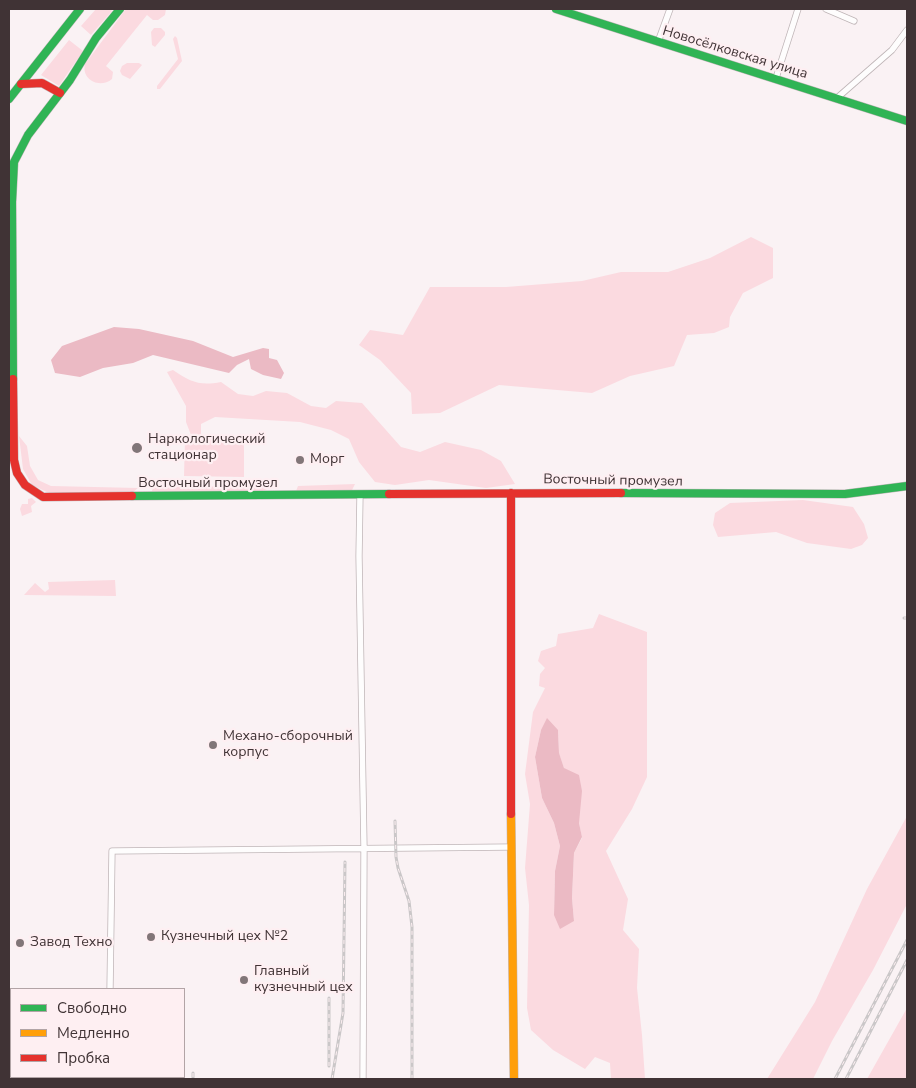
<!DOCTYPE html>
<meta charset="utf-8">
<style>
body{margin:0}
#map{position:relative;width:916px;height:1088px;overflow:hidden;background:#faf2f4;font-family:"Nunito Sans",sans-serif}
canvas{display:block}
.frame{position:absolute;inset:0;border:10px solid #403335;pointer-events:none}
.legend{position:absolute;left:10px;top:988px;width:175px;height:90px;box-sizing:border-box;background:#feeff2;border:1px solid #b2a4a6;margin:0;padding:6px 9px;list-style:none;font-size:15px;color:#403335}
.legend li{display:flex;align-items:center;gap:10px;height:25px}
.legend b{width:25px;border:1px solid #b2a4a6}
</style>
<div id="map">
<canvas width="916" height="1088"></canvas>
<div class="frame"></div>
<ul class="legend">
<li><b style="height:6px;background:#30b455"></b>Свободно</li>
<li><b style="height:6px;background:#ff9f0a"></b>Медленно</li>
<li><b style="height:6px;background:#e5322d"></b>Пробка</li>
</ul>
</div>
<script>
const ctx = document.querySelector('canvas').getContext('2d');
ctx.lineJoin = 'round';
function fillPath(path, color) { ctx.fillStyle = color; ctx.fill(path, 'evenodd'); }
function stroke(path, color, width, dash) { ctx.strokeStyle = color; ctx.lineWidth = width; ctx.lineCap = dash ? 'butt' : 'round'; ctx.setLineDash(dash || []); ctx.stroke(path); }
function drawText(font, color, halo, rows, align = 'center') {
  ctx.font = font + ' "Nunito Sans",sans-serif'; ctx.lineWidth = 4.5; ctx.setLineDash([]); ctx.textBaseline = 'middle'; ctx.strokeStyle = halo; ctx.fillStyle = color; for (const [text, x, y, turn = 0] of rows) {
    ctx.save(); ctx.translate(x, y); ctx.rotate((+turn || 0) * Math.PI / 180); ctx.textAlign = isNaN(turn) ? turn : align; if (halo) ctx.strokeText(text, 0, 0); ctx.fillText(text, 0, 0); ctx.restore();
  }
}
const green = new Path2D(`
 M96,9H110L112,11L91,35L81,26Z
 M126,9H166L165,15L158,20H153L147,15L106,66L113,72L112,79C100,89 81,80 85,64Z
 M154,28H161L165,32V35L155,47L152,45L151,32Z
 M175,36L177,38L182,61L160,89H157V86L178,59L173,39Z
 M69,40L83,51L59,86L41,75Z
 M127,63H139L142,65L130,79L122,75L120,71L122,66Z
 M751,237L773,248V278L743,293L730,317L729,327L714,333L687,335L674,366L630,376L592,393L499,385L440,413L412,414L411,393L380,360L359,345L370,330L403,335L430,287H506L582,281L621,272H668L710,258Z
 M173,370C191,382 199,386 221,382L238,394L253,396L266,391L287,393L311,406L326,408L336,401L362,403L401,447L420,452L445,442L481,450L501,461L515,484L486,488L429,480L395,485L375,482L359,462L349,439L331,430L300,422L215,417L201,424V437L191,435L186,422V406L167,372Z
 M19,436L27,446L30,466L38,480L51,486L138,488L132,493H49L32,485L23,469Z
 M185,439L244,440V477L184,476Z
 M355,484L352,490L296,491L298,486Z
 M153,486L271,487L261,492L152,491Z
 M32,498L36,502L31,506L32,512L22,516L20,509L22,504H28V499Z
 M803,500L853,507L864,524L868,538L862,545L851,549L807,543L776,532L718,537L713,525L715,513L730,503Z
 M115,580L116,596L24,595L35,583L45,592L49,589L48,582Z
 M599,614L647,632V777L632,809L606,851L628,899L623,930L639,949L637,988L642,1035L645,1079H611L610,1063L595,1057L585,1069L553,1050L531,1030L527,1008L529,905L525,868L530,804L525,774L533,712L545,688L539,686L540,674L545,668L538,661L541,651L556,646L558,634L593,628ZM541,730H558L559,754L579,810V823L582,838L574,853L572,898L574,921L554,915L555,871L560,846L554,823L542,798L535,757Z
 M907,816V904L873,970L832,1041L813,1079H767L815,1002L867,889Z
 M907,1008V1079H867Z`);
const water = new Path2D(`
 M114,327L139,329L193,341L233,357L263,348L269,349V358L277,360L284,373L281,379L263,375L251,369L249,359L237,365L229,373L153,355L133,363L103,368L80,377L55,373L51,360L62,346Z
 M547,718L558,730L559,753L564,768L579,775L582,791L579,823L582,837L574,853L572,898L574,921L560,929L554,915L555,871L560,846L554,823L542,798L535,757L541,730Z`);
const street = new Path2D(`
 M826,9L854,21
 M658,42L670,9
 M776,78L798,9
 M837,98L892,50L907,30
 M360,495L359,556L364,848L363,1079
 M110,989L112,851L511,847
 M109,1079V1077`);
const fast = new Path2D(`
 M556,9L907,121
 M9,99L80,9
 M13,379L12,202L14,162L28,135L70,80L96,38L120,9
 M621,493L845,494L907,486
 M132,496L389,494`);
const slow = new Path2D(`
 M511,814L514,1079`);
const jam = new Path2D(`
 M21,84L42,83L60,93
 M13,379L14,460L17,473L25,485L43,497L132,496
 M511,493V814
 M389,494L621,493`);
const rail = new Path2D(`
 M904,618H907
 M395,821L396,857L398,868L409,901L412,927V1079
 M329,998V1066
 M193,1073V1079
 M332,1079L343,1013L345,862
 M835,1079L907,940
 M846,1079L907,960`);
const markers = [
 [137,448,6,"#817678"],
 [300,460,5,"#817678"],
 [213,745,5,"#817678"],
 [151,937,5,"#817678"],
 [20,943,5,"#817678"],
 [244,980,5,"#817678"]
];
const streetNames = [
 ["Новосёлковская улица",735,53,17],
 ["Восточный промузел",613,481,1],
 ["Восточный промузел",208,484]
];
const poiNames = [
 ["Наркологический",148,440],
 ["стационар",148,456],
 ["Морг",310,460],
 ["Механо-сборочный",223,737],
 ["корпус",223,753],
 ["Кузнечный цех №2",161,937],
 ["Завод Техно",30,943],
 ["Главный",254,972],
 ["кузнечный цех",254,988]
];
fillPath(green, '#fbdae0');
fillPath(water, '#ebbac4');
stroke(street, '#bfb5b7', 7);
stroke(fast, '#bfb5b7', 9);
stroke(slow, '#bfb5b7', 9);
stroke(jam, '#bfb5b7', 9);
stroke(street, '#fefdfd', 5.5);
stroke(fast, '#30b455', 8);
stroke(slow, '#ff9f0a', 8);
stroke(jam, '#e5322d', 8);
stroke(rail, '#cac7c8', 3);
stroke(rail, '#feeff2', 1, [4]);
for (const [x, y, r, color] of markers) { const dot = new Path2D(); dot.arc(x, y, r, 0, 2 * Math.PI); ctx.fillStyle = color; ctx.fill(dot); stroke(dot, '#feeff2', 2); }
drawText('14px', '#403335', '#feeff2', streetNames);
drawText('14px', '#403335', '#feeff2', poiNames, 'left');
</script>
